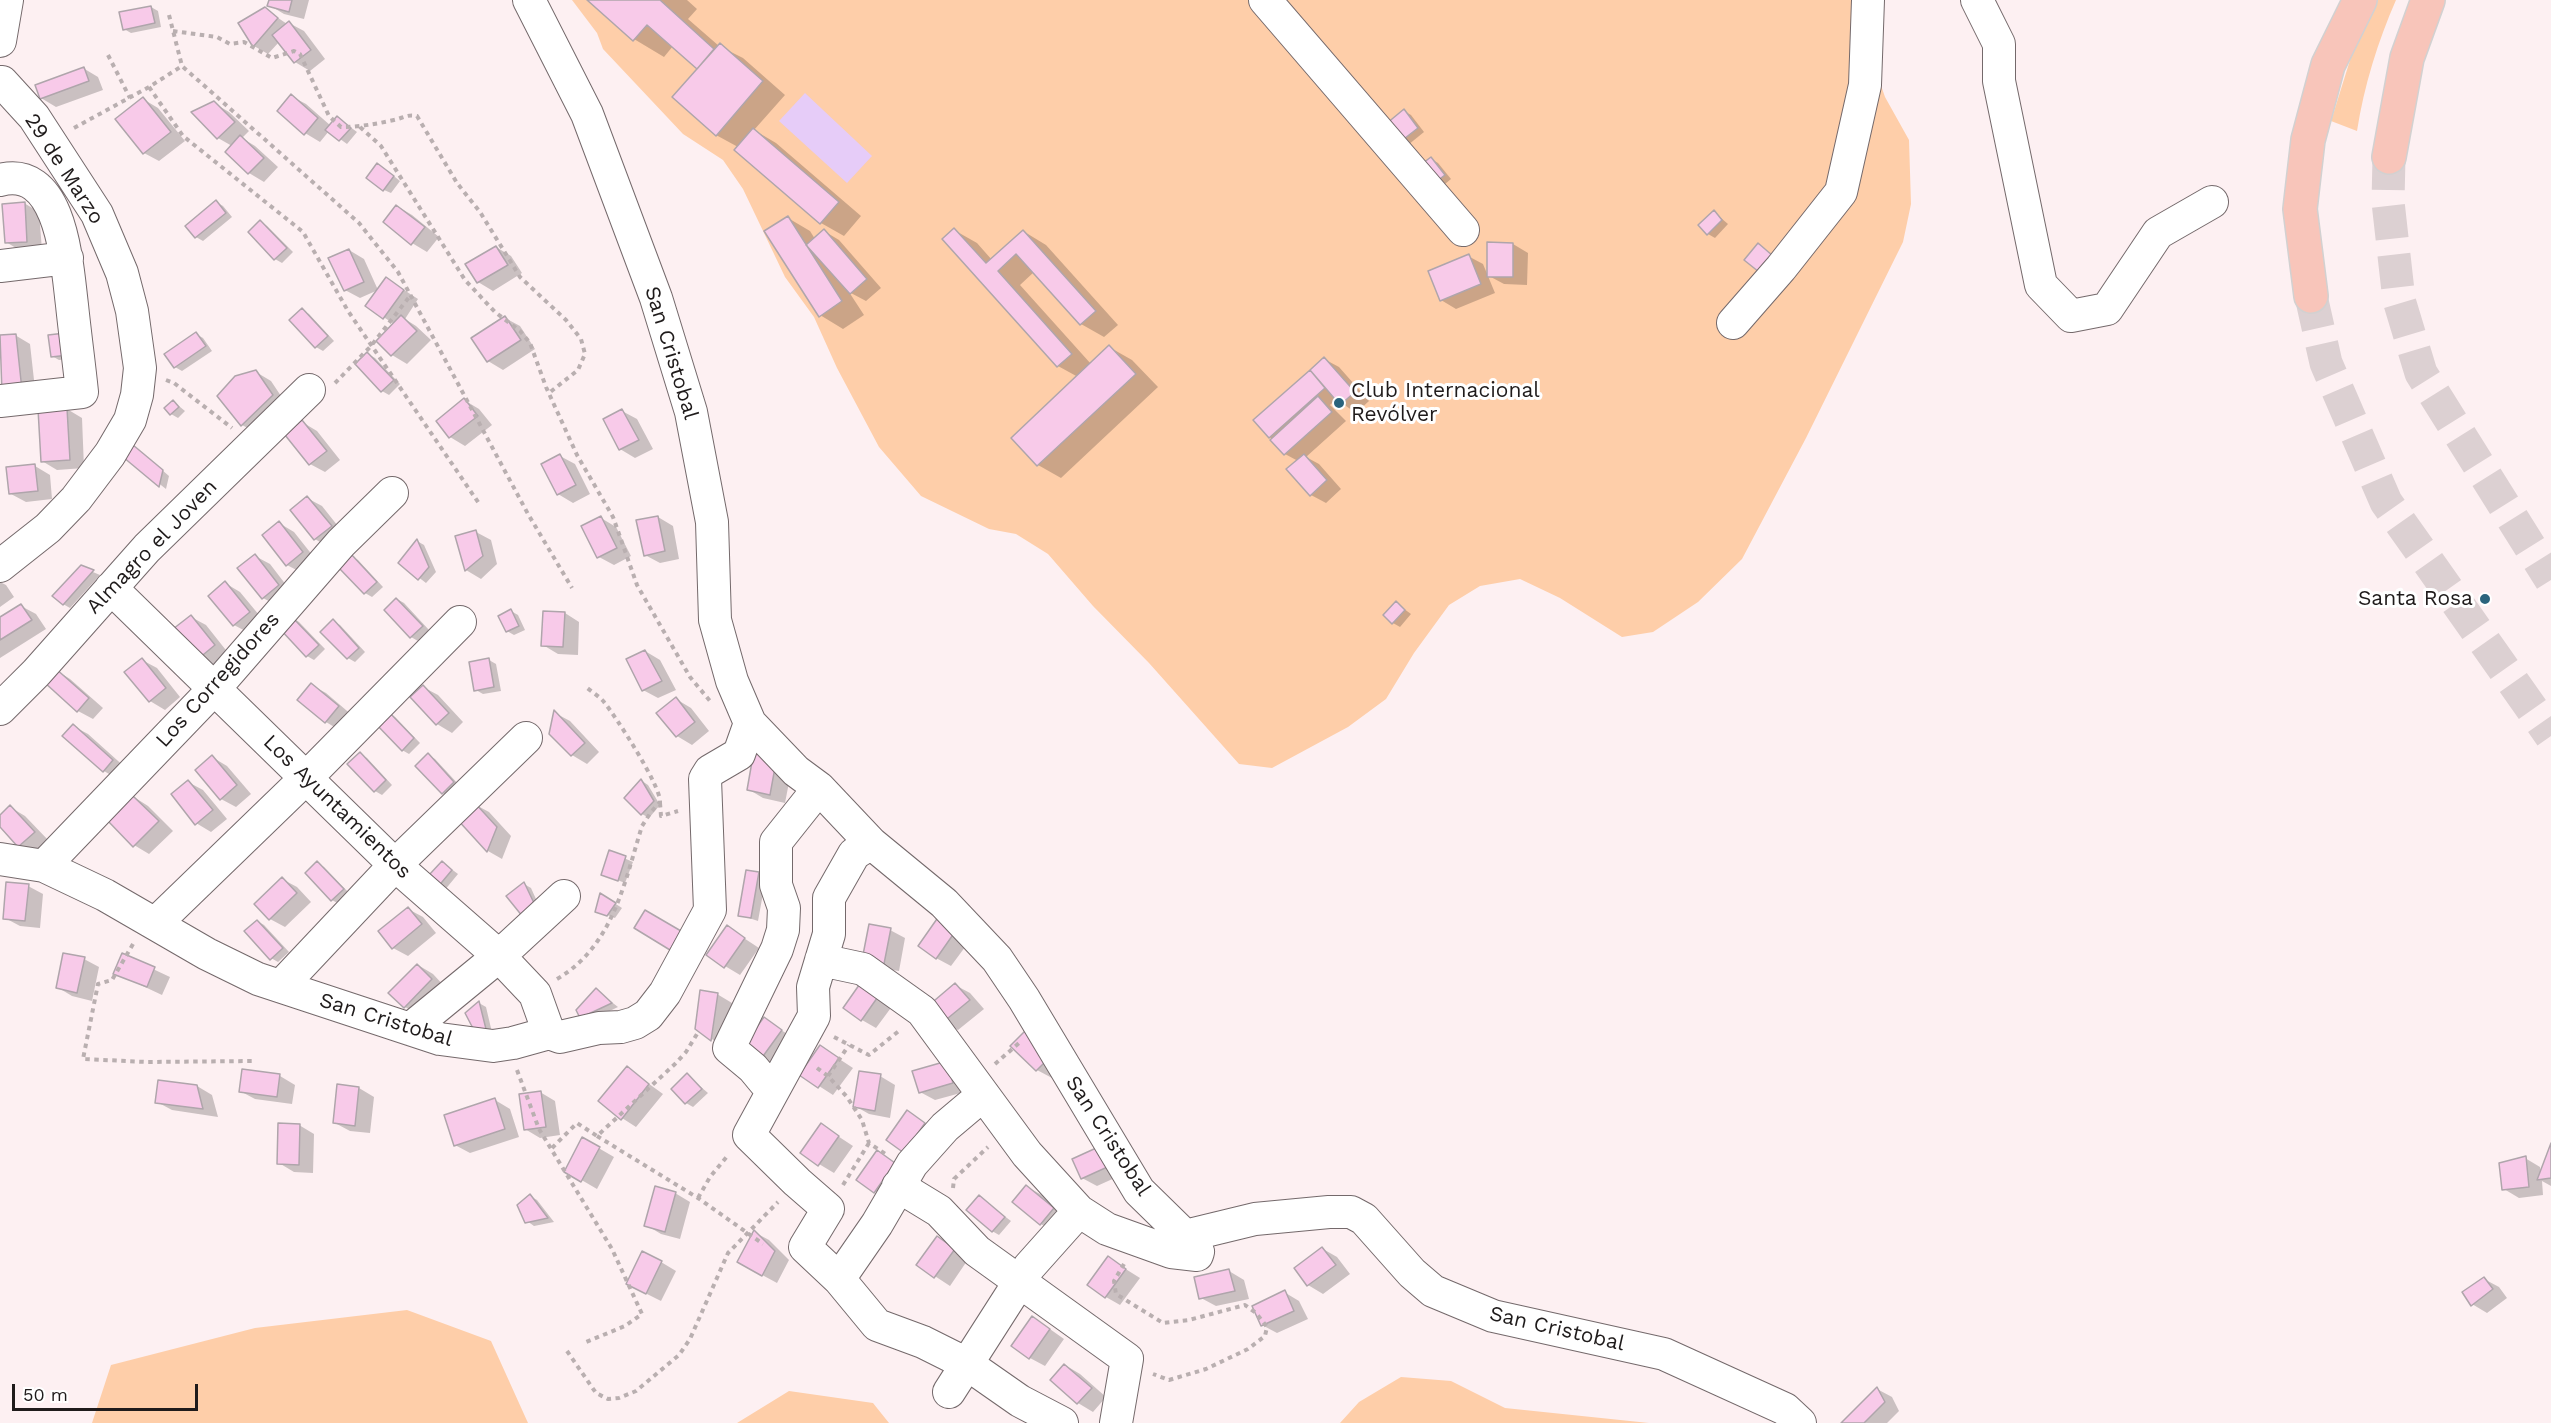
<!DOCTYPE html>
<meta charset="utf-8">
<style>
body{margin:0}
#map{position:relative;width:2551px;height:1423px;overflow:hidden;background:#fdf0f2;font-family:"Work Sans",sans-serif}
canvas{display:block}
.scale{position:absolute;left:12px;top:1384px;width:186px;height:27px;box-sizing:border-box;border:3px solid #1f1b1b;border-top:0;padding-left:8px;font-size:18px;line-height:21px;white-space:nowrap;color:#1f1b1b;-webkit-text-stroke:4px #fff;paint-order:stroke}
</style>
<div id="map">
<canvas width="2551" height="1423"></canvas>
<div class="scale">50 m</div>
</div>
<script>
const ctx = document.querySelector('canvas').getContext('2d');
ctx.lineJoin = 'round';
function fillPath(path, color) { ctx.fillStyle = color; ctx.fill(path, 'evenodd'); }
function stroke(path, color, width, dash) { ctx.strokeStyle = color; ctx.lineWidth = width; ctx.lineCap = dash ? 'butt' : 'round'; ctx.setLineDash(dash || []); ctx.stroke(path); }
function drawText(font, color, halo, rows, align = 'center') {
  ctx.font = font + ' "Work Sans",sans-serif'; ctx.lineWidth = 6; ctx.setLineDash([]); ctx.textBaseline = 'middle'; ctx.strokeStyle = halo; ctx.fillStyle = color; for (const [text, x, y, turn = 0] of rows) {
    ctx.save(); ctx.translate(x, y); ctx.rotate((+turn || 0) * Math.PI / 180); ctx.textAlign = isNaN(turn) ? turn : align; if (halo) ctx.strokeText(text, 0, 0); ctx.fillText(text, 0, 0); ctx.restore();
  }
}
const green = new Path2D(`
 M572,0H1872L1867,45L1885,97L1909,140L1911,204L1903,242L1806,438L1742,559L1698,602L1653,632L1622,637L1560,598L1520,579L1480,586L1449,605L1414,653L1386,699L1348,727L1272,768L1239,764L1149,663L1093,606L1048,554L1016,534L989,529L921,496L879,447L837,368L814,317L785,277L743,189L723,160L683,134L603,49L597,33Z
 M2378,0H2396C2378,41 2364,86 2357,131L2331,121L2351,57Z
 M407,1310L491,1341L528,1423H92L111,1365L255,1328Z
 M1401,1377L1451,1381L1505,1408L1649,1423H1340L1359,1402Z
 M789,1391L873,1403L889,1423H737Z`);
const water = new Path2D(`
 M805,93L872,156L847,183L779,121Z`);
const shadow = new Path2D(`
 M270,0H309L304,19L284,14L269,5Z
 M589,0H687L697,9L688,19L719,46L743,58L785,95L754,130L776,143L861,216L844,236L821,223L737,149L738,147L716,135L699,68L673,46L664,57L634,39Z
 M151,7L158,11L161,27L131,33L124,29Z
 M265,9L287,24L289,23L304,31L325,59L310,71L295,62L279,42L268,54L254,46Z
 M83,68L98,77L103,90L56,107L41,98Z
 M291,96L306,104L331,126L338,118L357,132L347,144L329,131L320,142L305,133Z
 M143,99L158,108L185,141L159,161L144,153Z
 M214,103L229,112L249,131L242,138L255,146L278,167L264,182L249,173L232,146L218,138L193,113Z
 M1404,111L1411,115L1424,132L1408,145L1401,141Z
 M1431,159L1438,163L1451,179L1445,184L1438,180Z
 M385,169L400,181L391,193L384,190Z
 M216,202L223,206L232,217L203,241L196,237Z
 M24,203L39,212L42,250L21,251L6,242Z
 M397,206L412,215L439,237L427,252L412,243Z
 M1714,212L1728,224L1715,238L1708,234Z
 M788,218L810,231L815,239L824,231L839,240L881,288L866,301L849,292L864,315L843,329L820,315Z
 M261,222L267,226L293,252L282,263L275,259Z
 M954,230L977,243L992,260L1023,231L1046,245L1118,325L1104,337L1081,324L1034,272L1020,285L1091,364L1109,347L1132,360L1158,387L1061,478L1038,465L1013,438L1078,377L1058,366Z
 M1513,244L1528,253L1527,285L1504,284L1489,276Z
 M496,247L511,256L522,273L493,291L478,282Z
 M349,250L364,259L378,290L360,298L345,290Z
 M1468,256L1483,264L1495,293L1456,309L1441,300Z
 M387,279L418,299L405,319L416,326L431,340L407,364L392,355L378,341L394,324L367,306Z
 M302,310L309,314L334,341L323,351L316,347L291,320Z
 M505,318L520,326L535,349L503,370L488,361L473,339Z
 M65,334L75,358L59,360L52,356Z
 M196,334L203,338L212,351L182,371L175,367Z
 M15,335L30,344L36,398L4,392L0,337Z
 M368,354L375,358L400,384L389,395L382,391Z
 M1324,359L1339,367L1369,401L1356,413L1336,399L1330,405L1346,421L1306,457L1319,464L1341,489L1326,503L1311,495L1298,461L1285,454L1255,420Z
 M256,372L271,381L287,405L257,433L242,425L219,396Z
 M464,400L479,409L492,425L465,446L450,437Z
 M174,402L185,411L178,418L171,414Z
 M67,409L82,418L84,468L57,470L42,461Z
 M622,411L637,419L653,449L635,458L620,449Z
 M302,422L317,431L340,460L325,472L310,464Z
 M140,451L169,476L166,489L125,457Z
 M560,456L575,464L590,494L573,503L558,494Z
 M35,466L50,475L52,499L26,502L11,494Z
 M307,498L322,506L345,535L330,548L315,539L292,510Z
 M658,517L673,526L679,559L660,563L645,555Z
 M601,518L616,527L631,556L614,565L599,557Z
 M279,523L294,532L317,561L302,573L287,565Z
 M476,532L491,540L497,564L481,579L466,570L457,537Z
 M417,541L424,545L436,572L426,583L400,563Z
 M255,556L270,564L293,594L278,606L263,598Z
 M351,556L358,560L383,587L372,597L365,593L340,567Z
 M81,567L100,575L70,608L63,604Z
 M0,582L6,585L14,597L0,607Z
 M225,583L240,592L264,621L249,633L234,625Z
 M397,599L404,603L429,630L418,641L411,637Z
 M1396,603L1411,614L1400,627L1393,623Z
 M21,606L36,614L46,629L0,658V619Z
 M511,611L518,615L525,630L514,635L507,631Z
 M565,613L579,622L578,655L558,654L543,645Z
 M191,617L206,625L229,654L214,667L199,658Z
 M293,618L299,622L325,649L314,660L307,656Z
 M333,621L340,625L365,652L355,662L348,658Z
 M645,651L660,660L676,690L658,698L643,690Z
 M142,660L157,668L180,697L165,710L150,701L126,672Z
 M489,660L496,664L501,691L483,694L476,690Z
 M56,670L70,679L103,708L93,719L78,711L46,682Z
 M311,685L326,693L353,716L341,731L326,722L299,700Z
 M423,687L438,695L463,722L452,733L437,724L412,697Z
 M676,699L691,708L709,731L692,745L677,736Z
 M388,713L395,717L420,743L409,754L402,750Z
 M555,713L570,721L599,752L587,764L572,755L551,733Z
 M73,726L88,734L127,769L119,780L104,771Z
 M360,754L367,758L392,785L382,795L375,791Z
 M428,755L435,759L460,786L450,797L443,793Z
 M212,757L227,766L251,794L236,807L221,799Z
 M755,757L791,772L785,803L763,798L748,789Z
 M642,781L648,785L660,805L649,818L642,814Z
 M188,782L203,790L227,819L211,832L196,823Z
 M134,797L148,806L173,831L149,854L134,845Z
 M474,804L489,812L511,836L502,859L488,851L458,818Z
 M10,807L25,816L49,841L34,855L19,846L0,825V817Z
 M610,852L633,862L625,883L602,874Z
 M442,862L458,874L444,891L438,887Z
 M317,863L324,867L350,894L339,904L332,900Z
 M759,873L766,877L758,921L740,915Z
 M282,879L297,887L311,902L285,927L270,919L256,904Z
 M524,884L531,888L540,908L531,920Z
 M28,886L43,894L40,928L20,926L5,918Z
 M608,899L622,908L615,918L597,911Z
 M408,909L423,917L436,933L408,956L393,948Z
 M939,918L971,939L951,966L936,958Z
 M257,921L264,925L289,952L278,962L271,958Z
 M727,927L759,948L740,975L725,966Z
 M890,930L905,938L899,971L879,968Z
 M123,955L170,977L162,995L115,973Z
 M84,959L99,967L92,1001L72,996L57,987Z
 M418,965L433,974L446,988L420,1015L405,1007Z
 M864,980L896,1001L876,1028L862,1020Z
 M955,985L970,993L984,1009L958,1030L943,1022Z
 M596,990L618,1007L589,1021L582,1017Z
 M717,994L732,1003L726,1048L696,1029Z
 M479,1003L486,1007L494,1041L487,1043Z
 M764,1019L795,1039L776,1067L761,1058Z
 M1012,1046L1066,1064L1052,1078L1037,1070Z
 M821,1047L853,1068L833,1095L819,1086Z
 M947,1063L968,1091L935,1100L920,1092Z
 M627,1068L663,1094L636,1127L622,1118Z
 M687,1075L708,1093L693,1107L686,1103Z
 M280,1076L295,1085L292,1104L255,1099L240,1091Z
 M880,1076L895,1085L890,1118L869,1114L855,1106Z
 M197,1086L212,1095L218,1117L172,1110L157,1102Z
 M359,1088L374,1097L370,1133L350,1131L335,1123Z
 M540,1092L555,1101L560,1135L540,1138L525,1129Z
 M495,1100L510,1109L519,1137L470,1153L455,1145Z
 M299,1125L314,1134L313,1173L294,1172L279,1163Z
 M821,1125L853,1146L834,1173L819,1164Z
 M583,1139L614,1157L597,1189L566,1171Z
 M2551,1148V1186L2542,1181L2543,1195L2519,1198L2504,1189L2525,1158L2540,1167L2541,1174Z
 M878,1152L909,1173L890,1200L858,1180Z
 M1074,1159L1128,1172L1097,1186L1082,1178Z
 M1027,1187L1042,1195L1068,1218L1055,1233L1041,1224Z
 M675,1193L690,1202L680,1239L661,1234L646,1225Z
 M530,1196L537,1200L554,1222L534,1226L527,1221Z
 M979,1197L1011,1221L999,1235L992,1231Z
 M754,1232L769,1240L789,1260L777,1283L753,1270Z
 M938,1238L969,1258L950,1286L918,1265Z
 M1323,1249L1337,1257L1350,1274L1323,1294L1308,1285Z
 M1108,1258L1140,1278L1120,1305L1106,1297Z
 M661,1262L676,1271L661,1301L643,1292Z
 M1229,1271L1244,1280L1249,1299L1216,1306L1201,1298Z
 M2484,1279L2499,1287L2507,1298L2487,1313L2472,1304Z
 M1284,1292L1299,1301L1308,1319L1277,1333L1262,1325Z
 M1047,1327L1064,1339L1045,1366L1030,1358Z
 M1065,1365L1080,1374L1106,1397L1093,1412L1078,1403Z
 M1877,1389L1892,1397L1899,1411L1887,1423H1843Z`);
const building = new Path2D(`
 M269,0H292L289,12L267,6Z
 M587,0H660L714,49L697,69L647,25L633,41Z
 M151,6L155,23L123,30L119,12Z
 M265,7L278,18L253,47L238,23Z
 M289,21L311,50L294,63L272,35Z
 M720,43L763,81L716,136L672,97Z
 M84,67L89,81L40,99L35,85Z
 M291,94L318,118L304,135L277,111Z
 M143,97L171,132L143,154L115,119Z
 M214,101L235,122L217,139L191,112Z
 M1404,109L1418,128L1400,142L1386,124Z
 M337,116L351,128L339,141L325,130Z
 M753,128L839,202L820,224L734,150Z
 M240,135L264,158L248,174L225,152Z
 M1431,157L1445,175L1437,181L1423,163Z
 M377,163L394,176L383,191L366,178Z
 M216,200L226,213L195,238L185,226Z
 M25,202L27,242L5,243L2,204Z
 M396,205L425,227L411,245L383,222Z
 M1714,210L1722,220L1707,235L1698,225Z
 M788,216L842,301L819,317L764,231Z
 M260,220L287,248L274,260L248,232Z
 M954,228L986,263L1023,230L1096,311L1080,325L1016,254L998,271L1072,354L1057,367L942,239Z
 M824,229L867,279L850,294L806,245Z
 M1487,242L1513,243V277H1487Z
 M1758,243L1773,256L1759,272L1744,260Z
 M496,246L508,265L477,283L465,264Z
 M349,249L364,282L344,291L328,258Z
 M1469,254L1481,284L1440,301L1428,271Z
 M386,277L404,290L383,319L365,306Z
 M302,308L328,336L315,348L289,320Z
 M401,315L417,331L391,356L376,341Z
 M505,316L521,340L487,362L471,338Z
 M196,332L206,346L174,368L164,354Z
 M65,333L69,355L51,357L48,335Z
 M16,334L22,390L2,393L0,335Z
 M1109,345L1136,374L1037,466L1011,438Z
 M367,352L394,380L381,392L355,364Z
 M1324,357L1355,392L1340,405L1310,370Z
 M256,370L273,395L241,426L217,396L235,376Z
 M1310,370L1325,388L1269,438L1253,420Z
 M1318,396L1332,412L1284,455L1270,440Z
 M464,398L478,416L449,438L436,421Z
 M173,400L179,407L170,415L164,408Z
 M67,408L70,460L41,462L38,409Z
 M622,409L639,440L619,450L603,419Z
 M302,420L327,451L309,465L285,435Z
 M133,445L163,470L159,487L123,457Z
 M560,454L576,485L557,495L541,464Z
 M1304,454L1327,480L1310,496L1286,469Z
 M35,464L38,491L9,494L6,467Z
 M307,496L332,526L314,540L290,510Z
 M601,516L617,548L597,558L581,526Z
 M658,516L665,551L644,556L636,520Z
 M279,521L303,552L286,566L262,535Z
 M476,530L483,556L465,571L455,536Z
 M417,539L429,567L418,580L398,563Z
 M255,554L279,585L262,599L237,568Z
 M351,554L377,582L364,594L338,567Z
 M81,565L94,570L63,605L52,596Z
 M225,581L250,612L233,626L208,596Z
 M396,598L423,626L410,638L384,610Z
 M1396,601L1405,610L1392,624L1383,615Z
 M21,604L32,620L0,640V617Z
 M511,609L519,626L506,632L498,616Z
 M543,611L565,612L563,647L541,646Z
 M191,615L215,645L198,659L173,629Z
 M292,617L319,645L306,657L280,629Z
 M333,619L359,648L347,659L320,632Z
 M645,650L662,681L642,691L626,659Z
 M142,658L166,688L149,702L124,672Z
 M489,658L494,687L474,691L469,662Z
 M55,668L89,698L77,712L44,682Z
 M311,683L339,706L325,723L297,700Z
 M423,685L449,713L436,725L410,697Z
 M676,697L695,722L676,737L656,713Z
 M554,710L585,743L571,756L549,734Z
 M388,711L414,738L402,751L375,723Z
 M73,724L113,760L103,772L62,736Z
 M758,749L776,762L770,795L747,790L753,756Z
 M360,752L386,780L374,792L347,764Z
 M428,753L454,782L442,794L415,766Z
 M212,755L237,785L220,800L195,770Z
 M641,779L654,801L641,815L624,798Z
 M188,780L213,810L195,825L171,794Z
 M133,796L159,821L133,847L108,821Z
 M474,802L497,827L487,852L456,818Z
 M10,805L35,832L18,847L0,827V815Z
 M609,850L626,856L618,881L601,875Z
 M317,861L344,889L331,901L305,873Z
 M442,861L452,870L437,888L429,875Z
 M746,870L759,872L751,918L738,916Z
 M282,877L297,893L269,920L254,904Z
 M6,882L29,884L25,921L3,919Z
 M524,882L534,903L523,917L506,896Z
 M600,893L616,903L607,916L595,912Z
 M408,907L422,924L392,949L378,931Z
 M645,910L681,931L670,950L634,928Z
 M939,916L957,929L936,959L918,946Z
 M257,920L283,948L270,960L244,931Z
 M869,924L891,928L884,964L862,960Z
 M727,925L745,938L724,968L706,955Z
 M63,953L85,957L77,993L56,988Z
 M122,953L155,967L147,987L113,974Z
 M417,964L432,979L404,1008L388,993Z
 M864,978L882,991L861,1021L843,1008Z
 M955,983L970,1000L942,1023L928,1006Z
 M596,988L612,1003L580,1018L576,1010Z
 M700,990L718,993L711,1041L695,1029Z
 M479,1001L488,1037L479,1040L465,1013Z
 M764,1017L782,1030L761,1059L743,1046Z
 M1026,1030L1052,1055L1036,1071L1010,1046Z
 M820,1045L839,1058L818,1088L799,1075Z
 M947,1061L953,1083L919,1093L912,1071Z
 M627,1066L649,1084L621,1120L598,1101Z
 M242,1069L280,1074L277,1097L239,1092Z
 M859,1071L881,1074L875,1111L853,1107Z
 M687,1073L702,1089L685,1104L671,1089Z
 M158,1080L197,1085L203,1109L155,1103Z
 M337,1084L359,1087L355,1126L333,1123Z
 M541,1091L546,1127L524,1130L519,1094Z
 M495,1098L505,1129L454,1146L444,1115Z
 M907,1110L925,1123L904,1153L886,1140Z
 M278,1123L300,1124L299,1165L277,1164Z
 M821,1123L839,1136L818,1166L800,1153Z
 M582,1137L600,1147L581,1182L564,1172Z
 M2551,1143V1178L2537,1180Z
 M1105,1144L1114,1164L1081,1179L1072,1159Z
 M877,1150L895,1163L874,1193L856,1180Z
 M2526,1156L2529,1187L2502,1190L2499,1163Z
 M1026,1185L1054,1208L1040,1225L1012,1202Z
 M655,1186L676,1192L665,1232L644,1226Z
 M530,1194L548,1218L525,1223L517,1205Z
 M979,1195L1005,1217L992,1232L966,1210Z
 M754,1230L775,1251L762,1276L737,1262Z
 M937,1236L955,1249L934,1278L916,1265Z
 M1322,1247L1336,1265L1307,1286L1294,1268Z
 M642,1251L662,1261L646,1294L626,1284Z
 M1108,1256L1126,1269L1105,1298L1087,1285Z
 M1229,1269L1235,1291L1199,1299L1194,1277Z
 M2484,1277L2493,1289L2471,1306L2462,1292Z
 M1285,1290L1294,1311L1261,1326L1252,1306Z
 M1032,1316L1050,1329L1029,1359L1011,1346Z
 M1064,1364L1092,1388L1077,1404L1050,1380Z
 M1877,1387L1885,1402L1864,1423H1841Z`);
const majorTunnel = new Path2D(`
 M2389,157L2388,202L2399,300L2421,373L2551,580
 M2311,296L2326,363L2386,502L2551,736`);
const path = new Path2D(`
 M169,15L182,66
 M173,31L217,37L230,44L244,42L272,58L294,51L300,54L329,116L341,127C359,127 376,124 394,120C403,118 407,114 417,116L457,183L480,212L520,277L566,320L581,339L585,354L578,370L549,393
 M108,55L130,98
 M149,87L183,136L303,232L348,311L480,505
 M360,127L381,146L465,280L495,312L520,331L530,343L546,387L577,455L613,517L637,585L690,677L710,701
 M74,128L149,87L182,66L359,223L398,272L528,514L572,588
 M166,380L174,383L232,428
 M335,383L371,346L410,296
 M660,803L661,816L678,811
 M133,944L112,980L98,984L83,1059L147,1062L254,1061
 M557,979C613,946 624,884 642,826L651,812L660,802C661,786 616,717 604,702C599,696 592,692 586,687
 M834,1037L869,1055L900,1030
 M995,1064L1019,1043
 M817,1068L828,1076L847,1097L862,1120L869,1143L887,1155
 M517,1070L539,1129L612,1249L642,1314L625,1326L586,1342
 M828,1076L849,1045
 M597,1136L698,1198L763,1244
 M552,1148L577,1123L597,1136L675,1064L686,1052L697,1034
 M843,1185L869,1143
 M953,1188L954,1179L988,1147
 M698,1198L710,1177L729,1154
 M1124,1264L1114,1281L1116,1294L1163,1323L1189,1320L1245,1305L1256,1313L1267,1327L1265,1336L1248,1349L1206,1369L1169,1380L1153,1374
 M567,1351L596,1393L608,1399L619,1398L636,1391L679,1355L690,1339L728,1253L778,1202`);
const minor = new Path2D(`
 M529,0L587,114L656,298L691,412L712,522L715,620L732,681L750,723L796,771L819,788L871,843L944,903L997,959L1024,999L1139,1191L1185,1236L1255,1219L1329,1212H1351L1364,1219L1412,1273L1433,1291L1493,1316L1664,1354L1785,1409L1800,1423
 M1265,0L1463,230
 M1977,0L1999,44V81L2041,285L2071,316L2107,309L2158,233L2212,202
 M0,41L7,0
 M0,180C62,164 67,265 72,305C75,334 79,363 82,392L0,401
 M0,266L67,258
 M1733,323L1781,268L1841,192L1865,85L1868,0
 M0,566L48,528L76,499L110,454L130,420L137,395L140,368L132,311L122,273L97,214L34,117L2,82
 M111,588L395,865L499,956L535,994L549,1033
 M0,709L36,673L147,548L309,390
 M871,843L854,854L829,898V934L813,987L814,1016L749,1135L797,1182L828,1209L805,1247L839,1279L877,1325L923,1342L967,1364L1020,1401L1062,1423
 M0,859L44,866L105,895L207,954L258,979L440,1039L493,1046L513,1043L549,1033L560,1037L599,1028L621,1027L635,1023L648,1015L665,993L710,910L705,779L710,771L739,754L750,723
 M44,866L214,689L341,543L392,493
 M155,924L307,777L460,622
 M821,960L863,969L922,1011L1027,1154L1079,1211L1107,1229L1171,1252L1197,1255L1198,1252L1192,1245
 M281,986L395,865L526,738
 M410,1029L499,956L564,896
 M772,1091L753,1068L729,1048L777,949L783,930L784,908L776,885V842L819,788
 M898,1186L939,1211L977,1251L1127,1359L1116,1423
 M839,1279L877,1224L912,1164L945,1127L983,1095
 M949,1392L1029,1267L1079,1211`);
const major = new Path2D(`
 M2389,157L2407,58L2428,0
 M2311,296L2300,209L2308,140L2328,65L2360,0`);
const markers = [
 [1339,403,6,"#2b647d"],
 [2485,599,6,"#2b647d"]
];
const streetNames = [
 ["29 de Marzo",64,169,57],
 ["San Cristobal",671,353,73],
 ["Almagro el Joven",152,547,-46],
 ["Los Corregidores",218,680,-48],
 ["Los Ayuntamientos",337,807,44],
 ["San Cristobal",386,1020,17],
 ["San Cristobal",1108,1136,57],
 ["San Cristobal",1557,1329,13]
];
const poiNames = [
 ["Club Internacional",1351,391],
 ["Revólver",1351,415],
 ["Santa Rosa",2473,599,"right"]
];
fillPath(green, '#fecea9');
fillPath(water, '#e6ccf8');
fillPath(shadow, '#0003');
fillPath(building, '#f8cae9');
stroke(building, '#afa5ab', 1.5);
stroke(majorTunnel, '#dcd0d2', 33, [33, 16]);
stroke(minor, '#74696b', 34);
stroke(major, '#d2d1d1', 36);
stroke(path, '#b9afb0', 4, [4.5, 4.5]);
stroke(minor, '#fff', 32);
stroke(major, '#f8c5ba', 33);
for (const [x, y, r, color] of markers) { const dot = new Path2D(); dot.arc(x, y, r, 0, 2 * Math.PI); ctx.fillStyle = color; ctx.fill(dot); stroke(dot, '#fff', 2); }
drawText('21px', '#1f1b1b', '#fff', streetNames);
drawText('21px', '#1f1b1b', '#fff', poiNames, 'left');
</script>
